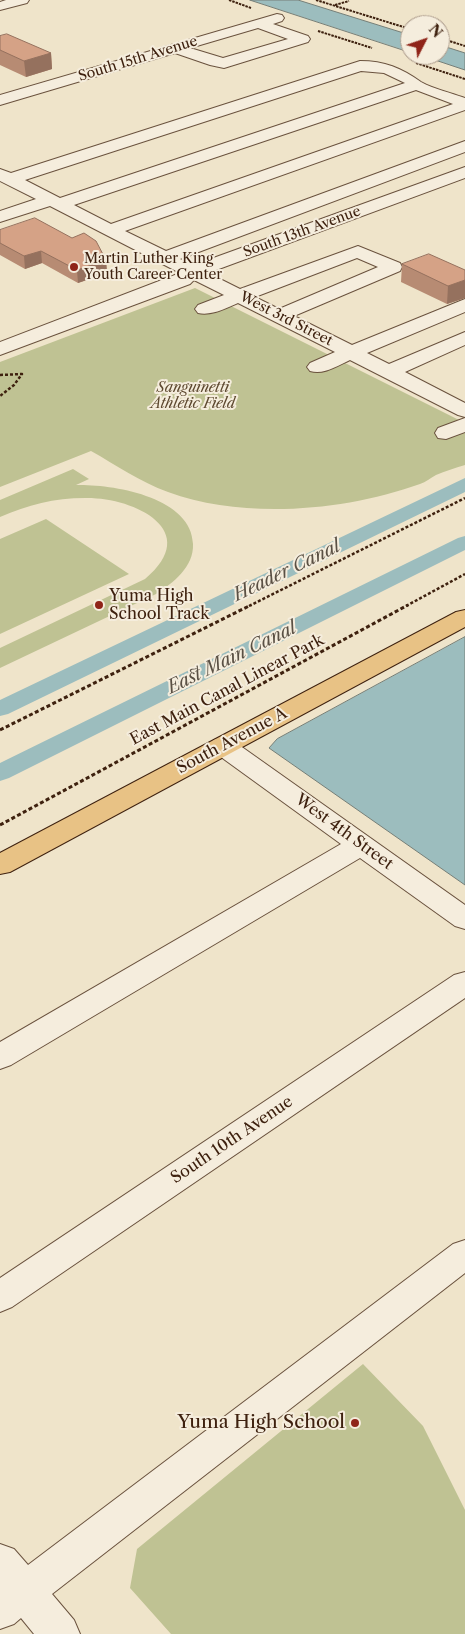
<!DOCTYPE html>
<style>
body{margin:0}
#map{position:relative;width:465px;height:1634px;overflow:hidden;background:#efe4ca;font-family:"Libre Caslon Text",serif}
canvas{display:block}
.north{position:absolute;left:400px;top:15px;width:50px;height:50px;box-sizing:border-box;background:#f5eddd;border:1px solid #ac9b8b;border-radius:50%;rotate:49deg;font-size:14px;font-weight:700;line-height:20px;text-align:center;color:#3e210f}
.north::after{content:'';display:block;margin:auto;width:18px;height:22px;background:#8f2418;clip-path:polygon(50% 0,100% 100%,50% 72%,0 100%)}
</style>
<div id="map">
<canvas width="465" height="1634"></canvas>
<div class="north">N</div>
</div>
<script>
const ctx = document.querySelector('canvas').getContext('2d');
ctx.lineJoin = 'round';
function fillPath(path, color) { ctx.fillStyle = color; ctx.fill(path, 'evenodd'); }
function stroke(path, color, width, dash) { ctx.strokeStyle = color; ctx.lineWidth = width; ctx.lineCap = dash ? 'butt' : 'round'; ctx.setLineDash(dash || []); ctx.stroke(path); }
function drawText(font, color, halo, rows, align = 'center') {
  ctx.font = font + ' "Libre Caslon Text",serif'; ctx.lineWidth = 4; ctx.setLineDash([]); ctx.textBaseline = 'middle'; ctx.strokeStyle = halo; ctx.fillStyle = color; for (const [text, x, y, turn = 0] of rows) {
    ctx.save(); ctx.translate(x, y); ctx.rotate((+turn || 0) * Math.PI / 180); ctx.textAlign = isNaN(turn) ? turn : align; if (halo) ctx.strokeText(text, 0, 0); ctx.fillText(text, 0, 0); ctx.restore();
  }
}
const green = new Path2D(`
 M195,288L465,423V465C455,468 445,471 436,475C430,478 426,482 420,484C344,511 245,520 168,492C140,482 116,465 91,451L0,487V362Z
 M73,469L89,479L76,485C113,484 192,497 193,544C194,567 173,583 156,594L0,668V648L145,579C204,530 133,497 85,498C54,498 28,505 0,517V500Z
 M46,519L129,574L0,634V539Z
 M363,1364L423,1426L465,1510V1634H171L130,1588L137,1549Z`);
const water = new Path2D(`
 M250,0H298L410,35V52Z
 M440,45L465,53V70L420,55H440Z
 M465,637V885L269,748L277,739Z`);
const canal = new Path2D(`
 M465,478V492L8,714L0,716V700Z
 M465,536V550L9,778L0,781V763L458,538Z`);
const pathFar2 = new Path2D(`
 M229,0L251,8
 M316,0L410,29
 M335,5L349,1
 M318,31L372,48
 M440,38L465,46
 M416,63L465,79`);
const pathFar1 = new Path2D(`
 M0,375L22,374L14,385L0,396
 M249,606L465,498
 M406,606L465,574`);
const path = new Path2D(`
 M0,730L251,605
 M0,825L408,605`);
const minor = new Path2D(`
 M6,0H29L27,3L0,10V2Z
 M277,14L282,15L284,18L282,21L273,24L308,36L310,39L308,42L224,68L210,65L175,53L0,105V95ZM258,28L288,39L223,58L190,48Z
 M360,61C385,61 401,68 421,82C433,89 452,93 465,98V110L125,231L166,251L465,141V152L180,259L194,265L465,167V178L208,273L240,289L358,246L400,263L402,267L400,271L294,316L352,345L465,299V312L367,353L389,364L465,332V345L405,372L465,403V417L458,415L350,360C337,366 324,375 310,371L307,367L310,363L335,352L238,303C226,308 212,316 198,313L195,309L198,305L224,295L194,280L190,284L0,355V342L180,273L50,206L0,222V211L36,199L0,181V169L11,173ZM361,71L384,73L405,83L60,198L25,180ZM416,90L453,104L111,224L74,205ZM357,258L378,267L279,309L255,297Z
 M465,418V432L446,439L438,438L435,433L438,428Z
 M223,738L232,740L465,905V929L455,926L360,858L11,1065L0,1069V1042L341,844L214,752L210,746L214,740Z
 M465,972V998L12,1307L0,1312V1278L454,975Z
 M465,1240V1273L52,1594L74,1620L80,1634H34L21,1618L14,1624L0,1629V1544L14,1549L28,1565L453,1244Z`);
const major = new Path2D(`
 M465,610V627L10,872L0,874V853L456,612Z`);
const wall = new Path2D(`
 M0,36L51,53L52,69L26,77L0,65Z
 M0,230L106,260L107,273L78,283L42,263L25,269L0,255Z
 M402,264L465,270V298L447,304L401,282Z`);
const shadedWall = new Path2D(`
 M51,53L52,69L26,77L24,61Z
 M41,251L42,263L25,269L24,256Z
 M106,260L107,273L78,283L77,270Z
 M465,280V298L447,304L448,286Z`);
const building = new Path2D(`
 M7,34L51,53L24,61L0,50V36Z
 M35,218L72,238L84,233L96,241L106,260L77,270L41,251L24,256L0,243V230Z
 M429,254L465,270V280L448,286L402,264Z`);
const markers = [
 [74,267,5,"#8f2418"],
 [99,605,5,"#8f2418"],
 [355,1423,5,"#8f2418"]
];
const farStreetnames = [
 ["South 15th Avenue",138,59,-17],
 ["South 13th Avenue",302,232,-20],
 ["West 3rd Street",286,319,27]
];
const farPoinames = [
 ["Martin Luther King",84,259],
 ["Youth Career Center",84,275]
];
const farParknames = [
 ["Sanguinetti",193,388],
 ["Athletic Field",193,404]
];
const poiNames = [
 ["Yuma High",109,596],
 ["School Track",109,614]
];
const streetNames = [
 ["East Main Canal Linear Park",227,690,-28],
 ["South Avenue A",232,741,-28],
 ["West 4th Street",344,832,36],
 ["South 10th Avenue",232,1140,-34]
];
const waterNames = [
 ["Header Canal",287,571,-26],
 ["East Main Canal",232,658,-26]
];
const nearPoinames = [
 ["Yuma High School",345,1423]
];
fillPath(green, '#bfc293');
fillPath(water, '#9cbdbe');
stroke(water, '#767f78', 1);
fillPath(canal, '#9cbdbe');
stroke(minor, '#6a523e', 2);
stroke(major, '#3e210f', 2);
stroke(pathFar2, '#3e210f', 2, [2.5, 1]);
stroke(pathFar1, '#3e210f', 2.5, [3, 2]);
stroke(path, '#3e210f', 3, [4, 2.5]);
fillPath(minor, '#f5eddd');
fillPath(major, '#e8c285');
fillPath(wall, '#b78b73');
fillPath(shadedWall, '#95715e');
fillPath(building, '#d5a286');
stroke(building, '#95715e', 1);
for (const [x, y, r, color] of markers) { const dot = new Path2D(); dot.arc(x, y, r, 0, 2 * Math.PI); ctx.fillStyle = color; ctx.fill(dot); stroke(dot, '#f5eddd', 2); }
drawText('14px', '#3e210f', '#f5eddd', farStreetnames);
drawText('14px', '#3e210f', '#f5eddd', farPoinames, 'left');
drawText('italic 14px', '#5e4930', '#f5eddd', farParknames);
drawText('16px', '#3e210f', '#f5eddd', poiNames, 'left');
drawText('16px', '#3e210f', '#f5eddd', streetNames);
drawText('italic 18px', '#5a5044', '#f5eddd', waterNames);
drawText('19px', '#3e210f', '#f5eddd', nearPoinames, 'right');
</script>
